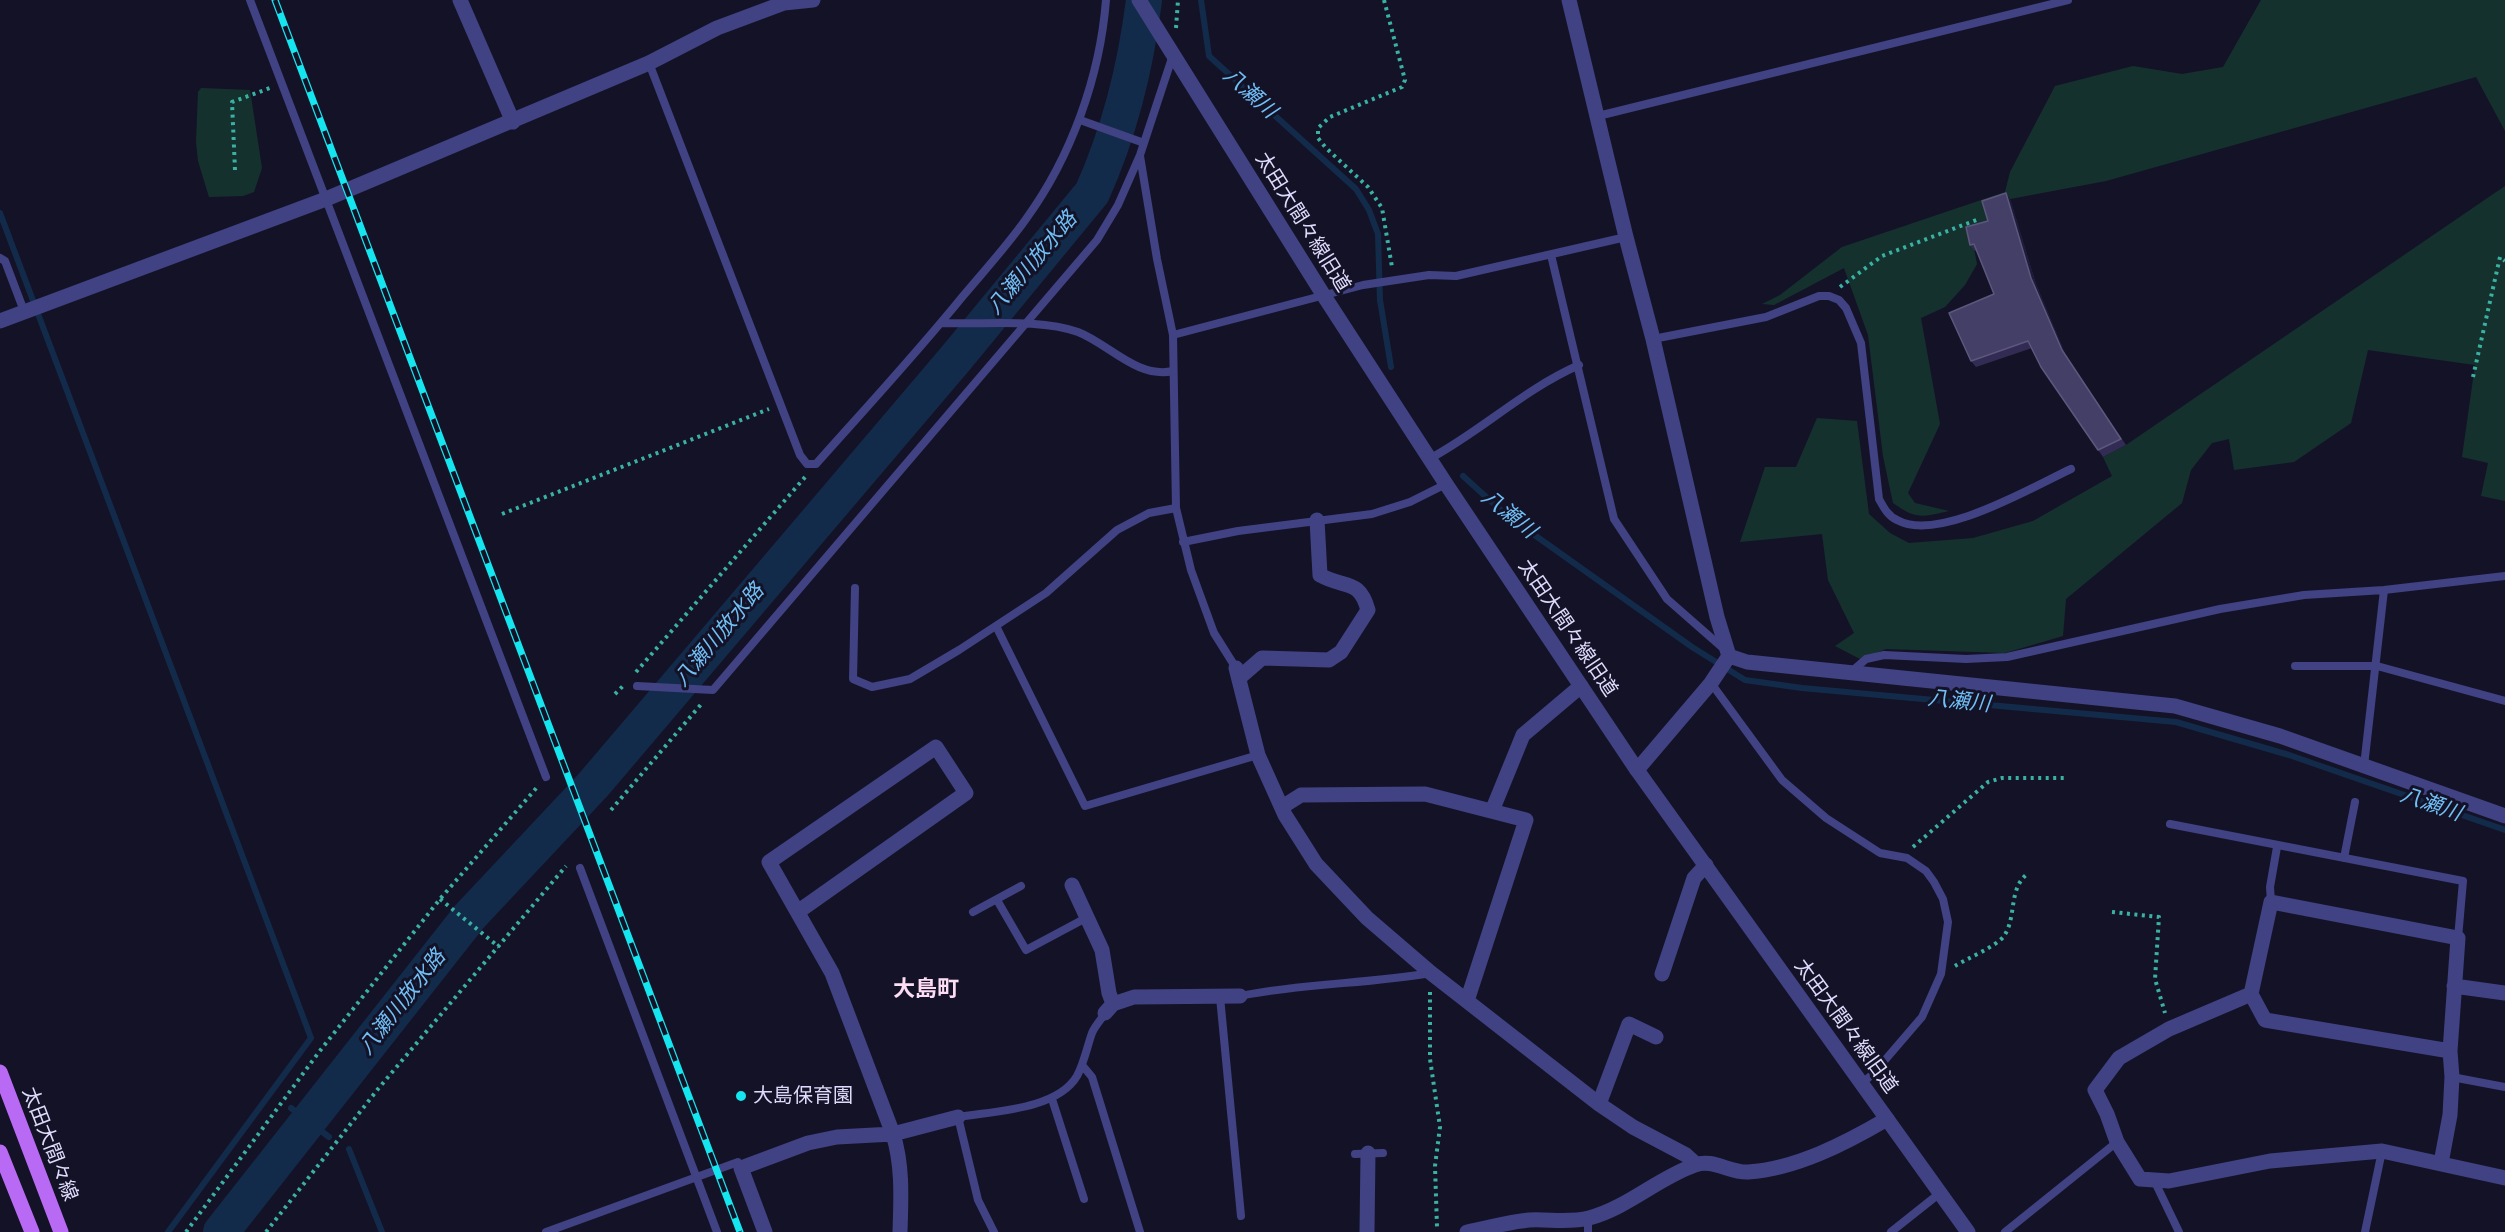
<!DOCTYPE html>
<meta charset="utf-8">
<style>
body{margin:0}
canvas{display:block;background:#141227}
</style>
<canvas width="2505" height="1232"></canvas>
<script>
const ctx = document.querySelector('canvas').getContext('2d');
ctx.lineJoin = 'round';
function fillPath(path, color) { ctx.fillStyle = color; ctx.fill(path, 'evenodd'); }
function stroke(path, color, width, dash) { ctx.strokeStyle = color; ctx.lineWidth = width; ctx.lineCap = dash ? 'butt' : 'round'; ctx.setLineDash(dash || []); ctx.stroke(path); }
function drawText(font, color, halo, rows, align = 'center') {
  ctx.font = font + ' "Asap Condensed","Noto Sans JP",sans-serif'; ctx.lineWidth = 6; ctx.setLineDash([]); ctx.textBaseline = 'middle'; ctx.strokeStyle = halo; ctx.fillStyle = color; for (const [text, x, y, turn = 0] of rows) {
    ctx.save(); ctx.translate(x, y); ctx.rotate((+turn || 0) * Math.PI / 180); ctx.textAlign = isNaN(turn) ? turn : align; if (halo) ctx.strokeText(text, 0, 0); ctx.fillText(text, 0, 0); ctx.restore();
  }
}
const green = new Path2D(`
 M2261,0H2505V131L2476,77L2106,181L2010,199L1986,208L1993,228L1971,233L1977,264L1965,285L1945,307L1921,318L1940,424L1908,493L1915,503L1949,511C1922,517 1917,520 1893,503L1883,456L1868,335L1844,268L1774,305L1762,304L1780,295L1842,247L2005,192L2010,172L2055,86L2133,66L2182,74L2223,67Z
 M201,88L250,90L262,168L254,192L243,196L209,197L198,161L196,142L198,92Z
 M2505,186V501L2481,496L2488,463L2462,457L2475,365L2368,350L2351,423L2294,462L2234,470L2229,439L2212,443L2191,470L2182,503L2066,599L2063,636L2005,653L1886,649L1860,659L1835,646L1854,633L1828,580L1822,534L1740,542L1765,467H1796L1817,418L1857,421L1869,514L1890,533L1909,543L1973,538L2033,521L2112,476L2103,457L2126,445Z`);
const stream = new Path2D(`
 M1201,0L1209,56L1356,189L1369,210L1378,234L1380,300L1391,367
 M0,213L311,1038L168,1232
 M1463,476L1505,514L1692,647L1745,680L1802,688L2176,722L2289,755L2505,830
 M291,1108L329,1137
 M349,1149L382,1232`);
const river = new Path2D(`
 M221,1232L469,917L593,785L956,358L1092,193C1119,133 1136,65 1144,0`);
const path = new Path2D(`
 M1384,0L1405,80L1402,87L1330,117L1318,128V138L1326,148L1368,187L1382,208L1392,267
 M1176,28L1178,0
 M235,170L232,102L270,88
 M1840,287L1882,256L1979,219
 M2473,377L2500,257L2505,261
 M502,514L769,409
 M636,672L806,476
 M615,694L625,684
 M611,810L703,702
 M1913,847L1988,782L2002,778H2067
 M440,899L499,947
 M2112,912L2159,917L2155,979L2165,1013
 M1955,966C1966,959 1997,946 2004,936C2017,917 2008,890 2027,874
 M1430,992V1059L1440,1127L1435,1166L1437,1227
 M186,1232L319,1052L440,899L539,785
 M266,1232L378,1089L566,866`);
const service = new Path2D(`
 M250,0L546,777
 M649,63L800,455L807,464H816C865,409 916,354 963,296C984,271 1007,246 1026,219C1071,157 1100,77 1106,0
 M1598,116L2068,0
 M1080,120L1144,143
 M1140,156L1157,259L1173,335L1176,508L1191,570L1214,633L1236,668
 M1551,255L1614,519L1667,599L1724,649
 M0,258L5,261L24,311
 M941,323C983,325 1038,318 1078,332C1109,344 1137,379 1173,371
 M1173,335L1363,285L1429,275L1456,276L1626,237
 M1653,339L1766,317L1819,296H1829L1839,300L1846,308L1861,343L1879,499C1884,508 1888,516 1897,520C1938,543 2032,487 2071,469
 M1431,458C1484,429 1523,390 1579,365
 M1183,542L1238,531L1372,514L1410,502L1446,484
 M855,588L853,679L872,687L910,679L959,650L1046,593L1117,530L1149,513L1176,508
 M996,626L1085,806L1258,755
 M2295,666H2377L2505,701
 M1850,673L1866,659L1884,655L1966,659L2007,657L2220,609L2304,595L2384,590L2505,576
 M1711,683L1782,780L1826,818L1880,853L1907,858L1926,871L1934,882L1943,899L1948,922L1941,974L1922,1017L1873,1074L1862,1083
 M637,686L713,690L1097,240L1118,205L1140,155L1173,55
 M2364,766L2384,590
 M2170,824L2463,881L2458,938
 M2344,858L2355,802
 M580,868L717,1232
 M997,900L1026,950L1086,918
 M2271,902L2270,887L2277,847
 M973,912L1021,886
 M1240,996C1303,983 1368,984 1431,973
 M1220,997L1241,1216
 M1082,1065L1092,1077L1140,1232
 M2452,1077L2505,1087
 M1052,1099L1084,1199
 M1355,1154L1383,1153
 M2154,1180L2179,1232
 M1588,1218V1232
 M546,1232L738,1162
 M994,1232L978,1200L958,1117C993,1111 1057,1110 1077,1076C1084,1063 1087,1047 1092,1033C1095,1026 1101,1020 1105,1013
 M1891,1232L1940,1193
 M2005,1232L2117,1142
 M2365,1232L2382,1151`);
const minor = new Path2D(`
 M460,0L513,122
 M1569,0L1626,237L1653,339L1717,617L1729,656L1747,662L2175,706L2280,736L2505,816
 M0,321L326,199L649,63L717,28L784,3L813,0
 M1236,668L1258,755L1285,815L1316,864L1367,918L1431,973L1599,1104L1633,1127L1686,1155L1696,1164
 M1239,678L1262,658L1329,660L1341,652L1368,610C1359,578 1345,589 1320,575L1317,520
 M1637,770L1711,683L1729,656
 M1282,807L1301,795L1425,794L1526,820L1467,1001
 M1492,811L1523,735L1581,686
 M1072,885L1102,950L1109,993L1113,1004
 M799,911L966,793L936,747L769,862L832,973L893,1134C903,1166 901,1199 900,1232
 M1662,974L1694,878L1706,865
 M2454,986L2505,993
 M2251,994L2169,1029L2119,1058L2095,1090L2107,1114L2117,1142L2140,1179L2169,1181L2270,1161L2382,1151L2505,1178
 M1105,1013L1113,1004L1134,997L1240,996
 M1599,1104L1629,1024L1656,1037
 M2441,1163L2450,1115L2452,1077L2450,1051L2458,938L2271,902L2251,994L2265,1020L2450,1051
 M765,1232L741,1168L808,1143L837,1137L893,1134L958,1117
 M1367,1232L1368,1153
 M1467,1232C1488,1228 1508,1222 1529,1220C1549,1219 1570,1223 1589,1218C1627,1208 1658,1178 1695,1165C1712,1158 1730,1173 1748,1172C1796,1169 1846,1143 1887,1119`);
const tertiary = new Path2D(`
 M1139,0L1324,296L1446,484L1637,770L1968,1232`);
const primary = new Path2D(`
 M0,1072L61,1232
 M0,1152L32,1232`);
const rail = new Path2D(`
 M275,0L740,1232`);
const wall = new Path2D(`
 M2010,199L2036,284L2066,356L2126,445L2103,457L2041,367L2032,348L1976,367L1971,361L1994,294L1976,251H1975L1970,245L1988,221Z`);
const shadedWall = new Path2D(`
 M2006,193L2010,199L2036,284L2066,356L2126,445L2062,350L2031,278Z`);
const building = new Path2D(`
 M2006,193L2031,278L2062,350L2121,439L2098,450L2041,367L2028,341L1971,361L1949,313L1994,294L1974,244L1970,245L1966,227L1988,221L1982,201Z`);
const markers = [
 [741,1096,6,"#15e5ee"]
];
const streetNames = [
 ["太田大間々線旧道",1303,222,58],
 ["太田大間々線旧道",1568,628,56],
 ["太田大間々線旧道",1846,1026,54],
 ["太田大間々線",50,1144,69]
];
const poiNames = [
 ["大島保育園",753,1096]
];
const waterNames = [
 ["八瀬川",1250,93,42],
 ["八瀬川放水路",1032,263,-50],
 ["八瀬川",1509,514,39],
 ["八瀬川放水路",719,635,-50],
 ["八瀬川",1959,701,6],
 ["八瀬川",2431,804,19],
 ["八瀬川放水路",402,1002,-52]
];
const quarterNames = [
 ["大島町",926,989]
];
fillPath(green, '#15312e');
stroke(stream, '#132b4a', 6);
stroke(river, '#132b4a', 36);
stroke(path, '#39b2a4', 4, [3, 4.5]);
stroke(service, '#404283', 8);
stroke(minor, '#404283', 15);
stroke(tertiary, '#404283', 15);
stroke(primary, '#b96af4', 15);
stroke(rail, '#15e5ee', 7);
stroke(rail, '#141227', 4.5, [14]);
fillPath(wall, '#322c54');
fillPath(shadedWall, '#1e1a3a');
fillPath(building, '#443f66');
stroke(building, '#5c577d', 1.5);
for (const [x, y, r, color] of markers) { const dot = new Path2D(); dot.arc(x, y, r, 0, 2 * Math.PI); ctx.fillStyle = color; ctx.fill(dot); stroke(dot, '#141227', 2); }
drawText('20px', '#dddbfc', '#141227', streetNames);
drawText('20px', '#dddbfc', '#141227', poiNames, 'left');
drawText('italic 21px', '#70bff5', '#141227', waterNames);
drawText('bold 22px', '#fcddf3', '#141227', quarterNames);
</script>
